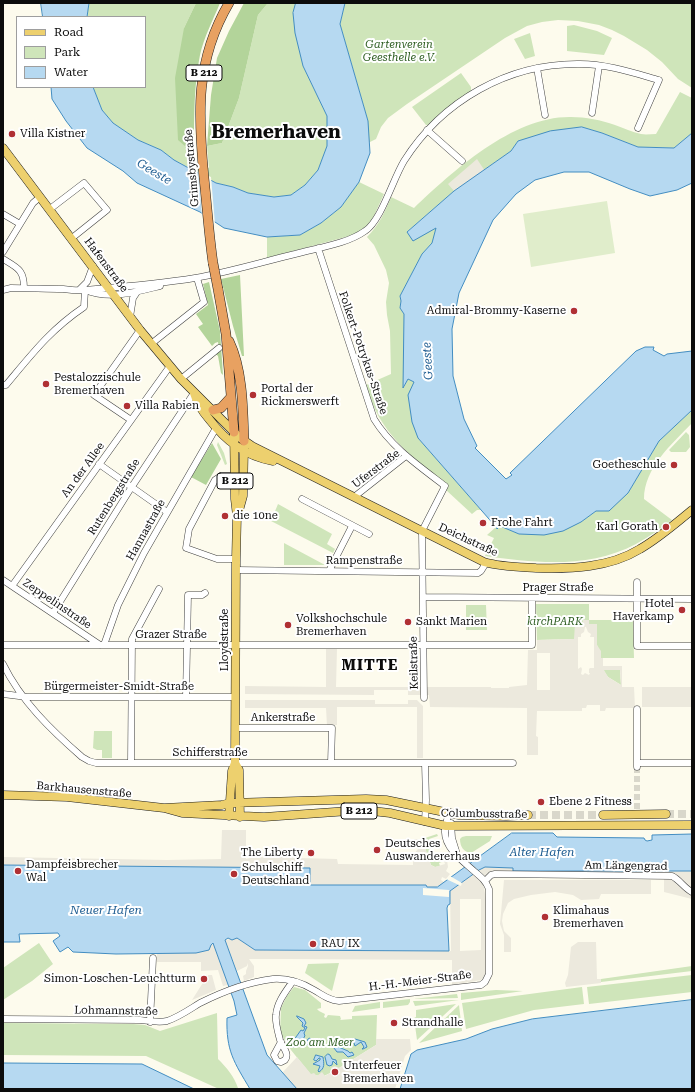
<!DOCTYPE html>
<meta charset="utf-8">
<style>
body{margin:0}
#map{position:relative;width:695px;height:1092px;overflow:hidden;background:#fdfbed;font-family:"Roboto Serif",serif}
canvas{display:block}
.frame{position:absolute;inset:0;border:4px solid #0c0c0c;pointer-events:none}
.legend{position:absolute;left:16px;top:16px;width:130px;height:72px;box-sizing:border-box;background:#fff;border:1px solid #9e9e9e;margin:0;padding:5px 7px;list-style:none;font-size:12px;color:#0c0c0c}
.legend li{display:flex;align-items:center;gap:8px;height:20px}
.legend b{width:20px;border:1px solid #9e9e9e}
</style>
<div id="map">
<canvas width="695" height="1092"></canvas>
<div class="frame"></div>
<ul class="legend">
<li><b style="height:5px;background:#edd06e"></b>Road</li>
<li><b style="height:11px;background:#cfe5ba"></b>Park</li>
<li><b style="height:11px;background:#b6d9f1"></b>Water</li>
</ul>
</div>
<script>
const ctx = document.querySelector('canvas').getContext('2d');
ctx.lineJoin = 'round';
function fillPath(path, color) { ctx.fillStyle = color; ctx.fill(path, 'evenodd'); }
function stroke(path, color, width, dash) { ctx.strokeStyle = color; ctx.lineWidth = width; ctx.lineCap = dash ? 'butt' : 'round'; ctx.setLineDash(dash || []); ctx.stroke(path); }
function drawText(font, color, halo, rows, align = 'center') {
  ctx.font = font + ' "Roboto Serif",serif'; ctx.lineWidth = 4; ctx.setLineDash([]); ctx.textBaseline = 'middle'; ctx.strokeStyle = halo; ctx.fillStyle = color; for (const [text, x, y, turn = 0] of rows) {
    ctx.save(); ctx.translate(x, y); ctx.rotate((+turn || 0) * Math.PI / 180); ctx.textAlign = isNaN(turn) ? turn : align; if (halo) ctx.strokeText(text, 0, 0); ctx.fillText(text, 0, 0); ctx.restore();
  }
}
const green = new Path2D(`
 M89,3H196L184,28L185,146L194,147V164L209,168L207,146L222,143L239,98L258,15L268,3H296L293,13L303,66L327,116V147L318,170L305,185L291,195L274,197L248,193L233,187L216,183L174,160L161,150L138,140L113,123L102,110L93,87H145V17H87Z
 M345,3H692V88L678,79L662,62L647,50L624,36L612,30L599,25L578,21L558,20L542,22L527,26L505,38L407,104L388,118L381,127L376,139L368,143V121L340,24Z
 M574,25L597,31L612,38L604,55L567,51V26Z
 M530,33L535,56L525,59L514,39Z
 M461,73L471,87V91L440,114L429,125H426L412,107Z
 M680,92L692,98V133L674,148L638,147L602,133L582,127L518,141L511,151L454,191L407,232L437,227L432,243L422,254L400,296L401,301L400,308L404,314V387L408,378L414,382L418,438L481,510H477L472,514L446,490L449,486C412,458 378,432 366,385L391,374L390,331L387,315L386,302L389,283L386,270L374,245L367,237C379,225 385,212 391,197L414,208C453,171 513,116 571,117C586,117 601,120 615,125C624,128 632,132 641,134C646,135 651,134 656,134Z
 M359,182L384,194L372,220L363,230L357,234L267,258V237L300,235L321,223L341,207Z
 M692,410V423C672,444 644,468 644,499L672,520C660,529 649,537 636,544C589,569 535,563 485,556L494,538L487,535L496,527L497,529L500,526L519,534L581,522L596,511L628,493L659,441Z
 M686,432L689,435L690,447L686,452H671L669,450Z
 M218,442L224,453L227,464L225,465L217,445Z
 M278,504L332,534L327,544L335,549L333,553L271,521Z
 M284,543L325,565H284Z
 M536,604H589V620H633L634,658H601L597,645V624H589V620L583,624L575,639L537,640Z
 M466,605H486L487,630H466Z
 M603,670H620L621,685L608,677Z
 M94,731H112V758H102V750H97L93,748Z
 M437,834L438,836L429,839L431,848L435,855L444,852L447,860L439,863L440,866L435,867L431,865L422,839Z
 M466,836H492L490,841L471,853C464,852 460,847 460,839L462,837Z
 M39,943L53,964L32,981L3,1000V968Z
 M339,963L332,991L305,973L308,964Z
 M692,966V971L601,982V979Z
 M692,975V992L589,1004L587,987Z
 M294,987L305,990L321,1003V1008L317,1009L319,1011L325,1014L324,1017L326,1018L328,1015L340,1016L341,1019L340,1020L352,1019V1016L377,1015L376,1045L339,1068L332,1067L330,1073L324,1076L311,1075L291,1050L280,1033L281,1008L287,996Z
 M582,987L584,1004L534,1010L466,1029L462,1003Z
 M496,990L523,991L461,1000V993Z
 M457,994L458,998L413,999Z
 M410,999V1002L408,1005L383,1008V1002Z
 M459,1000L415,1006L413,1001Z
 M380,1002V1008L352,1012L355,1006Z
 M456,1004L417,1040L414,1018L416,1017V1010Z
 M459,1005L462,1031L419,1043Z
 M217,1013L218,1059C227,1068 234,1076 238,1088L237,1089H219L146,1056L3,1055V1023L133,1024L145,1025L160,1031Z`);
const forest = new Path2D(`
 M196,3H220C213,20 204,37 200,55C194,85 194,116 194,147L185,146L178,140L175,78L184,28Z
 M244,3H268L258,15L239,98L222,143L207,146L211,95L217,58L229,31Z
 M240,275L244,356H242L233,326L221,279Z
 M209,282L220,331L223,375L221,373L218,356L215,353L219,348L218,342L215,343L212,346L198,327L203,324L196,314L208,305L203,284Z
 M212,443L221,459L206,485L191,477Z`);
const pitch = new Path2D(`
 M607,201L615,253L531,267L523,214Z`);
const plaza = new Path2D(`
 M477,159L485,171L454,191L448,184Z
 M583,620H589V624H597V645L601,651V658H603V666H622V687H634L635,708H606L605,711H600V705H587L586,708H582V711H537L536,736L538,737V755H527V708L430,707L429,695H408V690H374V695L245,694V686L326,687V649H337L336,687H491V688H509V687L527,685L528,650H537V640L574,639L575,624H583ZM585,627H586L588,632L591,634L590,637H594V668H590L589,669V673H590L589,675L585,673L583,675L581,674L582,669L581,667L578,669V637H581V634L584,632ZM537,653H550V690H537ZM604,670H620L621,685L608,677Z
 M642,687H692V707H642Z
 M245,700H375V704H408V700H417L423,706V758H417V707H337V725L327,726L326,708H245Z
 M222,830H246V859L254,857L277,858L278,855L298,856L299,858L337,859L338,864L413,865V855L418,849L413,839H422L431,865L435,867L445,864L444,861L447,860L448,867L446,871L450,874L446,879L442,877L441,880L444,882L437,887H426V885H310L309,868L3,865V857L167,860L221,859Z
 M485,867L513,868V871H692V899L664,892V879L496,877L489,881L479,870Z
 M473,875L477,877L483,883L486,899V972L485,977L481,980L452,985V960L286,959H249L254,966V977L244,981L243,976L246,974V971L248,966L247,963V966L237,971L225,940L237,938L255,950L451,951L450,891ZM460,899H481V950L460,951Z
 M504,880H651V894H601L599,899L581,900L573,895L555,892L531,895L514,899L508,903L503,914L502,921L504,931L511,938V952H504V935L500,924Z
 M578,942H596L597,979H601V983L566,987L565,983L568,975L571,947Z
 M214,943L228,985L223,986L218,970L201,971V962H157V953H196Z
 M208,975H212L216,990L192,1000L204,981H208Z
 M376,1039H410L411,1050L405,1056L395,1089H297L282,1073L297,1057L311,1074L314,1073L317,1076L322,1072L325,1076L330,1073L332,1067L335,1066L339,1068L376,1045Z`);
const water = new Path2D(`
 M41,3H89L87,17H43Z
 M296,3H345L340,24L368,121L370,153L359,182L341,207L321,223L300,235L267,237L224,228L200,212L137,183L123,171L87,148L66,121L52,99L51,87H93L102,110L113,123L138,140L161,150L174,160L216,183L233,187L248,193L274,197L291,195L305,185L318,170L327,146V116L303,66L295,33L293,13Z
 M582,127L602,133L638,147L674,148L692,133V183L677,190L650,196L630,189L589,172H564L535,180L516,194L493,220L459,293L452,329L453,376L464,419L477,446L475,448L506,479L512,475L510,473L636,351L645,347H654L653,350L664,356L667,354L692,351V410L659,441L628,493L609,511H596L581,522L563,531L544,535L519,534L500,526L497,529L496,527L418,438L412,422L408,395L414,382L408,379L403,388L404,314L400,308L401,301L400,296L422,254L432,243L436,228L413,241L407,232L454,191L511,151L518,141L550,131Z
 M512,833H553L557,837L644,838L645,840L647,841L652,840V835L692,834V871H513V868L485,867L479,870L450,891V904L448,905L447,908L449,951L255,950L237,938L232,940L228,938L225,940L267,1055L297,1089H250C234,1062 226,1051 227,1018L237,1015L234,1001L213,943L211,945L209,950L196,953L116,954L73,952L68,947L60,952L53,941L60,936L58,933L19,934L20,942H3V865L310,868V885H426L427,887H437Z
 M692,1000V1089H400L411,1054L417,1050L466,1039L492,1029L532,1019Z
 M297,1016L304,1019L306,1023L304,1026L307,1027L304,1033L305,1036L304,1037V1040L307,1041L308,1039L310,1038L313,1041V1043L306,1045L302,1041H299L297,1042L298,1045L293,1047L291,1044L301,1030L303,1031L305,1028L302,1026L303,1023L297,1017Z
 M355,1039L365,1042L367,1047L363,1049H362L364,1047L361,1042L355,1046L354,1043Z
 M336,1046L348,1051L350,1053L352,1052L354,1055L348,1057L343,1052H337L334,1048Z
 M328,1054L330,1055L332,1059L336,1060L337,1065L333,1061L332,1065L329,1066L328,1065H327L325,1057Z
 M316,1055L323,1057C324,1064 325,1068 319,1072L318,1071L320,1066L313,1064L320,1060V1058H319L316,1061L314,1060Z
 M3,1063L142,1064L194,1089H3Z`);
const pier = new Path2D(`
 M198,171L211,177L215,224L202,216Z
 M450,876L462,883L461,886L446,879Z
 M423,888L449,890V897L423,895Z`);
const minorTunnel = new Path2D(`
 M637,767V810`);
const majorTunnel = new Path2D(`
 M666,814H692
 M528,815H603`);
const minor = new Path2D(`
 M537,68L545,115
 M592,113L599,66
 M427,130L462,161
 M50,209L84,183L107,210L72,238
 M3,214L20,224
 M318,248L374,419C391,447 419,466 445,486L422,531L424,698
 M3,252L33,203L40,197
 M3,259C18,268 24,270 24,288
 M3,290L11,288C29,288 46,289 63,289C70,290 78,291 85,290C121,287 159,284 195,278C229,272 262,262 295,254C317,248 347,244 365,231C381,221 393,179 404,161C442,101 508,63 580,64C607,64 634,73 659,80L638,128
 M79,290L87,282L93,266
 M85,290C109,300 136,292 160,286
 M130,317L133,298L137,292
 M151,344L204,302L197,278
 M181,379L219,348
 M3,385H6C32,354 50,330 84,307L85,290
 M131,420L94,395L140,330
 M99,464L167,512
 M235,476H221L215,480L189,529L186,548L217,559H236
 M354,497L406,456
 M302,499L369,534
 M236,570L478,573L481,571L486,563
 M329,571L352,526
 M3,580L100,645
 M637,582V646H692
 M12,586L170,366
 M423,597L692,599
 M53,613L131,488L194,393
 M3,645H532V598
 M104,645L118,605L144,553L216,428
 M3,664C21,701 51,730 82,757L89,761L96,763H513
 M3,694L27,697H235
 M186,697L188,595H202L205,593
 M235,728H332L331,763
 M131,763L132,639L159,589
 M425,763L426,800L425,822
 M637,763H692
 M637,767V709
 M451,823L452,838L456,851
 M485,881L491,875L495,874L672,876C680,880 684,888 692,892
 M3,1019L140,1020C149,1021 159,1023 167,1021C179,1017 190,1009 200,1003C222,992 248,982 273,979C288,978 302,983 314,990C323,995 328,1000 339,1001L481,985L485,982L489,974V889C486,881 481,877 475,872C464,862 444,848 445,831C445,825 448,818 449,812
 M150,1022L153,958
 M281,1042L274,1055L277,1061L281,1062L285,1060C290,1053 282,1047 280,1040C278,1032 275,1023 276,1015C277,1002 286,991 293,981`);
const major = new Path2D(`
 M3,148L140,330L181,379L239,437L252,446L484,562C501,567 518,567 536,568C571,569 609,568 640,549C659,538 675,524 692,510
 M194,393C197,403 202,411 209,419C226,441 245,456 273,461
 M238,514L243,496L244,448
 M235,763L239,770L240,817
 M3,795L67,797L164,808L222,805L230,803L366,799L386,800L459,815L506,816L528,815
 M164,808L182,813L264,817L363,810L390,813L446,826L692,825
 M603,815L666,814
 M229,816L232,771L235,763L236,559L237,516L235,499L234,432`);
const highway = new Path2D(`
 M213,263C209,235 207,206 204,178C198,114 195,61 229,3
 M218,289L226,334L234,432
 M229,341C243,370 243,410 244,441
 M213,410L221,408L231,397`);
const highwayBridge = new Path2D(`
 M213,263L218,289`);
const markers = [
 [12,134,4,"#b03034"],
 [574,311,4,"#b03034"],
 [46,384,4,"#b03034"],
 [253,395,4,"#b03034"],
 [127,406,4,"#b03034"],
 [674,465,4,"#b03034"],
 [225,516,4,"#b03034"],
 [483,523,4,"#b03034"],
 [666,527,4,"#b03034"],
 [682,610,4,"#b03034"],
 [408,622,4,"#b03034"],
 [288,625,4,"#b03034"],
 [541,802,4,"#b03034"],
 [377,850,4,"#b03034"],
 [311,853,4,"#b03034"],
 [18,871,4,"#b03034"],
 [234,874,4,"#b03034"],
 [545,917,4,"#b03034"],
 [313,944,4,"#b03034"],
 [204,979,4,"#b03034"],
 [394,1023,4,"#b03034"],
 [335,1072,4,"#b03034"]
];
const shields = [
 [204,73,36],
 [235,481,36],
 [359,811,36]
];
const shieldNames = [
 ["B 212",204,73],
 ["B 212",235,481],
 ["B 212",359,811]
];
const parkNames = [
 ["Gartenverein",399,45],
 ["Geesthelle e.V.",399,58],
 ["kirchPARK",555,622],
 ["Zoo am Meer",320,1043]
];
const poiNames = [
 ["Villa Kistner",20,134],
 ["Admiral-Brommy-Kaserne",566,311,"right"],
 ["Pestalozzischule",54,378],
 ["Bremerhaven",54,391],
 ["Portal der",261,389],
 ["Rickmerswerft",261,402],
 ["Villa Rabien",135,406],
 ["Goetheschule",666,465,"right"],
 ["die 10ne",233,516],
 ["Frohe Fahrt",491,523],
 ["Karl Gorath",658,527,"right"],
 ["Hotel",674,604,"right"],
 ["Haverkamp",674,617,"right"],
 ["Volkshochschule",296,619],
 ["Bremerhaven",296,632],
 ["Sankt Marien",416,622],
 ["Ebene 2 Fitness",549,802],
 ["Deutsches",385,844],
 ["Auswandererhaus",385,857],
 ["The Liberty",303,853,"right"],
 ["Dampfeisbrecher",26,865],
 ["Wal",26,878],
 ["Schulschiff",242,868],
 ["Deutschland",242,881],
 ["Klimahaus",553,911],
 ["Bremerhaven",553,924],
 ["RAU IX",321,944],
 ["Simon-Loschen-Leuchtturm",196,979,"right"],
 ["Strandhalle",402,1023],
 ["Unterfeuer",343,1066],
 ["Bremerhaven",343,1079]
];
const streetNames = [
 ["Grimsbystraße",192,168,-95],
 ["Hafenstraße",106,265,53],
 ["Folkert-Potrykus-Straße",363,353,71],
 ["Uferstraße",376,469,-37],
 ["An der Allee",83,470,-54],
 ["Rutenbergstraße",114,497,-58],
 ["Hannastraße",146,530,-61],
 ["Deichstraße",468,540,25],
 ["Rampenstraße",364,561],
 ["Prager Straße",558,588],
 ["Zeppelinstraße",57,604,34],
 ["Grazer Straße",171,635],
 ["Lloydstraße",225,640,-90],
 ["Keilstraße",414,663,-91],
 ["Bürgermeister-Smidt-Straße",119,687],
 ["Ankerstraße",283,718],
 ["Schifferstraße",210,753],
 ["Barkhausenstraße",84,790,5],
 ["Columbusstraße",484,814,1],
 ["Am Längengrad",626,866,1],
 ["H.-H.-Meier-Straße",420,981,-7],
 ["Lohmannstraße",116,1011,1]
];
const waterNames = [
 ["Geeste",154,172,31],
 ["Geeste",428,361,-93],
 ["Alter Hafen",542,852],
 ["Neuer Hafen",106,910]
];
const districtNames = [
 ["MITTE",370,666]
];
const townNames = [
 ["Bremerhaven",276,132]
];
fillPath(green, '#cfe5ba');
fillPath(forest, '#b3d49a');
fillPath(pitch, '#e0edcb');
fillPath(plaza, '#ece9dd');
fillPath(water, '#b6d9f1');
stroke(water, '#438dc1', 1);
fillPath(pier, '#fdfbed');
stroke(minorTunnel, '#d9d7cb', 6, [6, 3]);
stroke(majorTunnel, '#d9d7cb', 8, [8, 4]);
stroke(minor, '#3f3f3f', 7);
stroke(major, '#1d1d1d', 9);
stroke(highway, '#1d1d1d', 10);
stroke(minor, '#fff', 6);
stroke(major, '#edd06e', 8);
stroke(highway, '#e8a161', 9);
stroke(highwayBridge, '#1d1d1d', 10, []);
stroke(highwayBridge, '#e8a161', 9);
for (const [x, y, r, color] of markers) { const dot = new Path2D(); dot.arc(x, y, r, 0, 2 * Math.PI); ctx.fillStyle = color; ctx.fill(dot); stroke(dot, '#fff', 1.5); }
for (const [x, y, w] of shields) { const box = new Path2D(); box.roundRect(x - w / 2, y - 8, w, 16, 3); ctx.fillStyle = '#fff'; ctx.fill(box); stroke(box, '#0c0c0c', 1); }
drawText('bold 10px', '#0c0c0c', null, shieldNames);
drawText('italic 11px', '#2e5e22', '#fff', parkNames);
drawText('11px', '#0c0c0c', '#fff', poiNames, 'left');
drawText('11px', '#0c0c0c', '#fff', streetNames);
drawText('italic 12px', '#215f93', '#fff', waterNames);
ctx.letterSpacing = '1px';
drawText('bold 15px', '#0c0c0c', '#fff', districtNames);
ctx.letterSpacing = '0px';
drawText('bold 19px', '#0c0c0c', '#fff', townNames);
</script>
